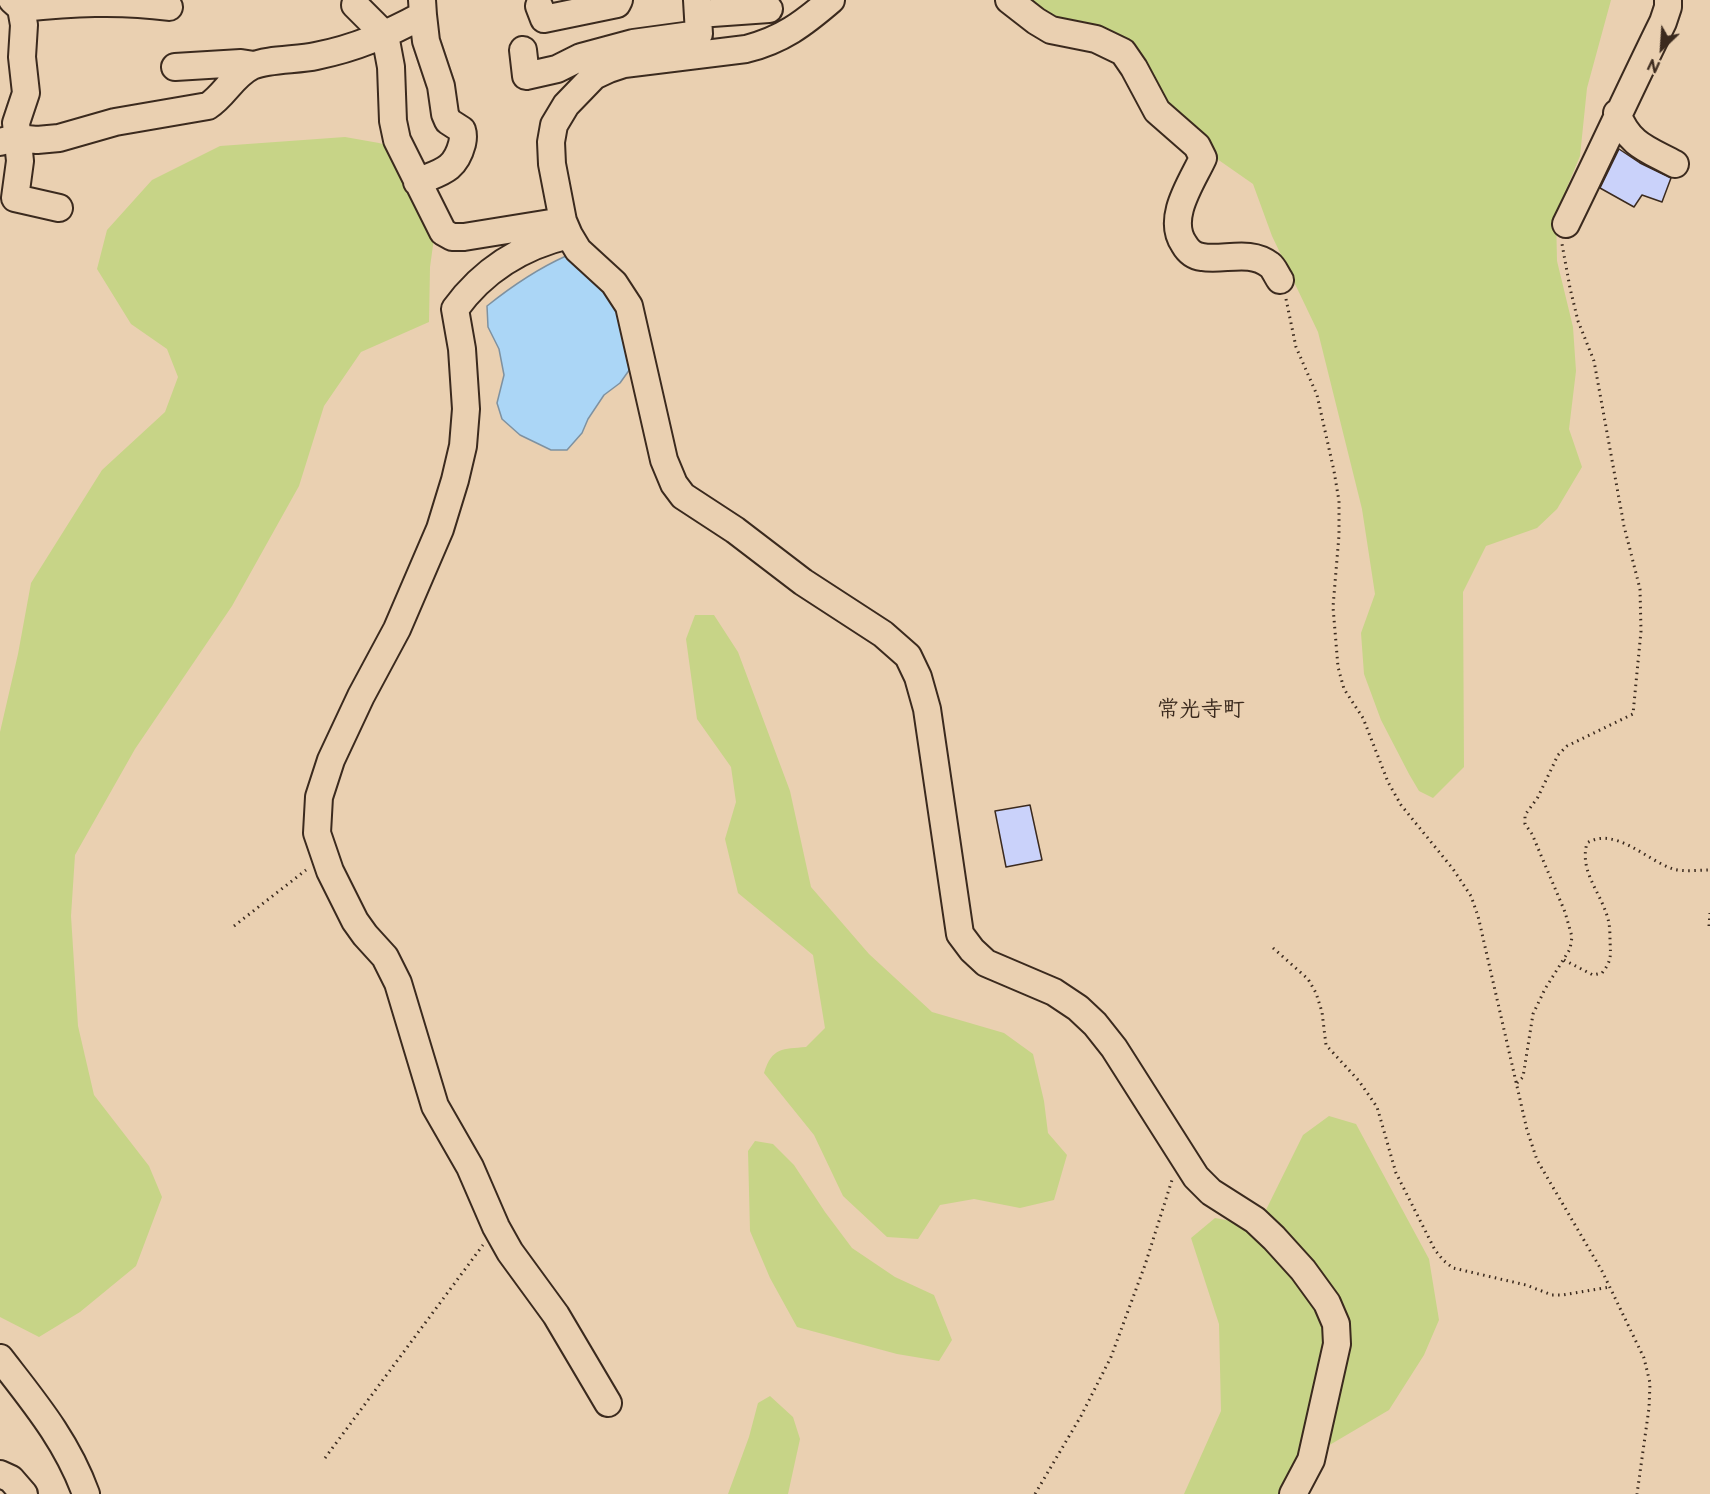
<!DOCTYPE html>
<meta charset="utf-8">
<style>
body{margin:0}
#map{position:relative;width:1710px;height:1494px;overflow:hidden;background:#ead0b1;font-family:"Balsamiq Sans",sans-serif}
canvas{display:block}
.north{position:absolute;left:1632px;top:18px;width:60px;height:60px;-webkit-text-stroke:4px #ead0b1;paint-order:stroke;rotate:205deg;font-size:16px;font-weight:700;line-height:24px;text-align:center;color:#3b2a1e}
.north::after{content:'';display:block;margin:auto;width:21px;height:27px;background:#3b2a1e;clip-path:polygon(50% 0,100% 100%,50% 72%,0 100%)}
</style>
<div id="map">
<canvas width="1710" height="1494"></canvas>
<div class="north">N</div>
</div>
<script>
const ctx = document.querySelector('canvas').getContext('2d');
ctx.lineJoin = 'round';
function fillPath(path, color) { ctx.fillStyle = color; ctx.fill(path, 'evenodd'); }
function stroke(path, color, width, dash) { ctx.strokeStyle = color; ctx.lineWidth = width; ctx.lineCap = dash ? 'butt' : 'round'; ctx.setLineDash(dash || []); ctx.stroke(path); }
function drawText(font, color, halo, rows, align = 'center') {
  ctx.font = font + ' "Balsamiq Sans","Klee One",sans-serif'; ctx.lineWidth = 5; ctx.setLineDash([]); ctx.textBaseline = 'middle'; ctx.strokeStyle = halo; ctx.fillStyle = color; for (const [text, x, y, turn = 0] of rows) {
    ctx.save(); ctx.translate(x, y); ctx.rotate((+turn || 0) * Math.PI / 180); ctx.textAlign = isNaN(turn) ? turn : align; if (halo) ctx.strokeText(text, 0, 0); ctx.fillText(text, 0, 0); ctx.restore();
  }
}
const green = new Path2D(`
 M1013,0H1611L1587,88L1580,156L1556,214L1557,261L1573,327L1576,371L1569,429L1582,467L1557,509L1537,528L1486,546L1463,592L1464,767L1433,798L1419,791L1409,774L1381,720L1364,674L1361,633L1375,594L1362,509L1318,332L1272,236L1253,184L1210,154L1114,53Z
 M345,137L379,143L395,148L435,231L430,267L429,322L361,352L324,406L299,486L232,606L135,749L75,855L71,916L78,1026L94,1095L149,1166L162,1197L136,1266L80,1312L39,1337L0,1317V732L18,654L31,583L102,470L165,412L178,377L167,349L131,324L97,269L107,230L152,180L220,146Z
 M695,615H714L738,652L790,791L811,887L869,954L932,1012L1004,1033L1033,1054L1044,1101L1048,1133L1067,1155L1054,1200L1020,1208L974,1199L940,1205L918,1239L887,1237L843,1196L814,1135L764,1073C772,1047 783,1049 806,1047L825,1028L813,955L738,893L725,839L736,802L731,767L697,719L686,639Z
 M1329,1116L1356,1124L1429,1259L1439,1320L1424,1355L1389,1410L1299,1463L1283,1494H1184L1221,1411L1219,1324L1191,1238L1215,1218L1258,1226L1303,1135Z
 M755,1141L773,1144L794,1165L825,1212L852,1248L895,1277L934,1295L952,1340L939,1361L897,1354L797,1327L770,1278L750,1231L748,1151Z
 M770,1396L793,1417L800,1439L788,1494H728L749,1437L758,1403Z`);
const water = new Path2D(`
 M566,256L606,290L622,312L630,337V369L620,383L604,395L588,419L582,433L567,450H551L520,435L502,419L497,403L504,375L499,349L488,327L487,306C512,286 537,269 566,256Z`);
const building = new Path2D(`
 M1619,149L1640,163L1671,178L1662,202L1642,195L1634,207L1600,188Z
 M1030,805L1042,860L1006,867L995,811Z`);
const path = new Path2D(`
 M1286,299L1296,347L1317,395L1334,471L1339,501V535L1333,607L1338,667L1344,689L1363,718L1388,782L1401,805L1453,869L1471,896L1478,916L1527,1130L1537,1160L1602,1271L1644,1358L1650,1383L1649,1408L1637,1494
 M234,926L306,870
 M1709,926L1710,913
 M1273,948L1308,979L1316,993L1322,1012L1326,1045L1359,1081L1377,1107L1396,1173L1435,1250L1443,1260L1453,1268L1526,1285L1552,1295H1563L1610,1287
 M1564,960L1593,975L1602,973C1611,962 1611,956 1610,942C1610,935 1610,926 1608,919C1601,892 1579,872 1587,843C1615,826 1646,860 1673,869C1684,872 1698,870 1710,870
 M1517,1083L1523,1077L1533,1014L1545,989L1570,949L1572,937L1565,912L1532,834L1525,824V815L1538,797L1558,755L1567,746L1633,714L1641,631L1640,589L1624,526L1594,361L1578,321L1570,288L1562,244
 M325,1458L483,1245
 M1035,1494L1081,1416L1111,1357L1145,1265L1172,1180`);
const minor = new Path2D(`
 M12,0L21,8L24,25L22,57L26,93L16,123L20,161L15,198L59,208
 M831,0C803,24 782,40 746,49L624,64L609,69L594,76L566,105L554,125L551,142L552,164L563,221L569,235L578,250L614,283L629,306L664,460L674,484L683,496L735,530L803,582L883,634L908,656L918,677L927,709L960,934L972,950L986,963L1054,992L1078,1008L1095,1024L1114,1048L1196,1177L1211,1192L1255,1220L1274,1238L1303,1270L1327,1303L1336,1324L1337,1344L1311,1460L1293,1494
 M1009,0L1036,21L1051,30L1096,39L1123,52L1134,68L1157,111L1197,146L1203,158C1192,182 1166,218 1184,244C1188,251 1193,256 1202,257C1223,261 1250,249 1270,265C1274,268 1277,276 1280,280
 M355,5L385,35L391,67L393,121L397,140L443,232L452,237H464L563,221
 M539,6L544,19L617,4L619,0
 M21,8C71,3 119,0 169,7
 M698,14L769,9
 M523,50L526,76L557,69L581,57L633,43L699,34L697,0
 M175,67L241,63L254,65
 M1617,113C1629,145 1647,149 1675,164
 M0,142L16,138L37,140L59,138L115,122L208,106C225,95 233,75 252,66C267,59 298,60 316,56C356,48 388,34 423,15L422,0
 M417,182C440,172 455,171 462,144C463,139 464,136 462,130L448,121L445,114L441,86L426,41L423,15
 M1566,224C1599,157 1630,89 1663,22L1668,7V0
 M569,235C522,246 484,269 455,309L462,349L466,409L463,446L455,480L440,529L397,629L361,696L331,760L319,797L317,833L330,871L355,921L365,935L385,957L398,983L435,1106L470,1167L496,1227L510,1252L556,1315L608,1403
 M0,1358C34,1402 67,1441 86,1494
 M0,1474L11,1479L24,1494`);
const quarterNames = [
 ["常光寺町",1201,710]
];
fillPath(green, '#c7d487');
fillPath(water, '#abd6f6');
stroke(water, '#7e91a0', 1.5);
fillPath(building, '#cad2fa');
stroke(building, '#3b2a1e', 1.5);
stroke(minor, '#3b2a1e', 30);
stroke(path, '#3b2a1e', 3, [1.5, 4.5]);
stroke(minor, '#ead0b1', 26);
drawText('bold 22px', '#3b2a1e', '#ead0b1', quarterNames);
</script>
